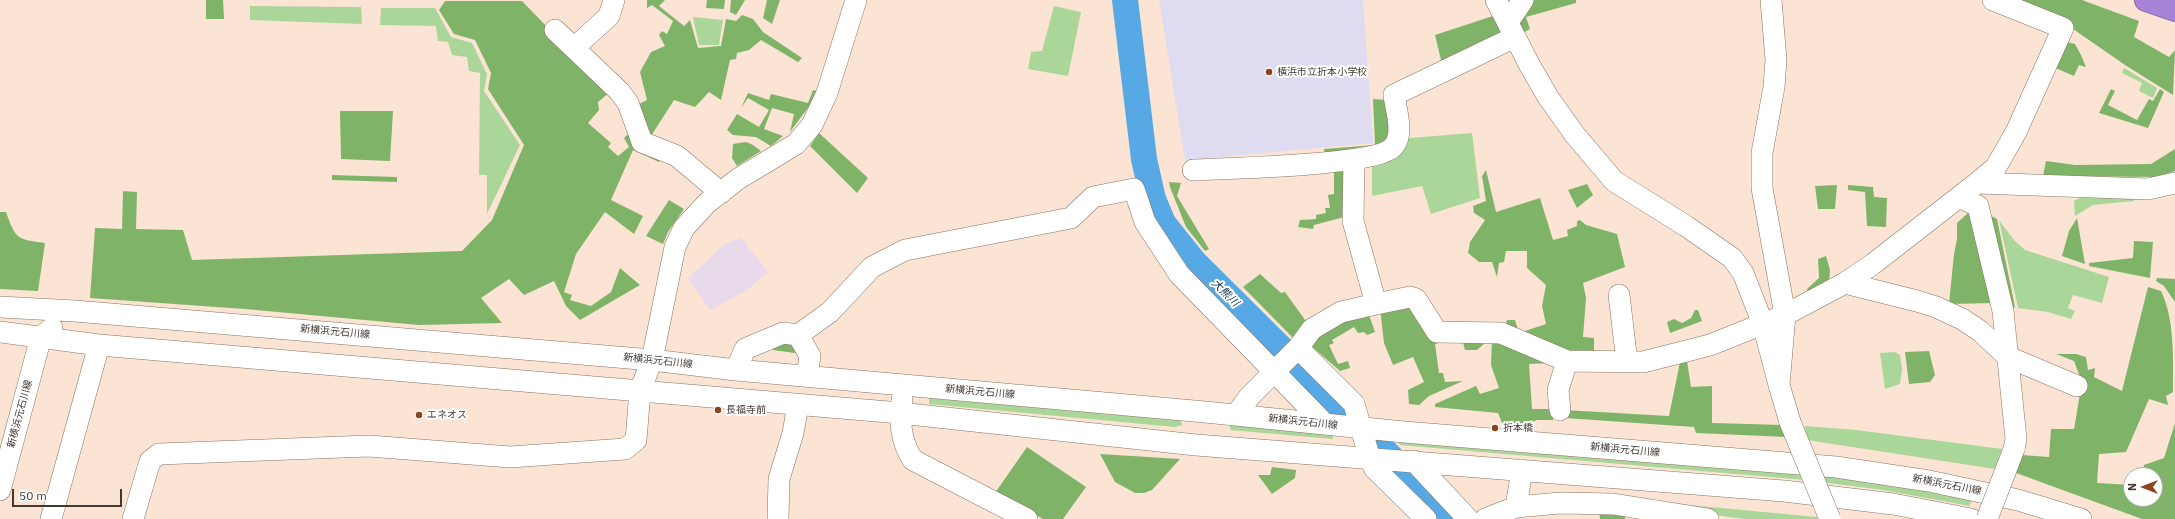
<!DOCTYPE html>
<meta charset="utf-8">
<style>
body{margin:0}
#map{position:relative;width:2175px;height:519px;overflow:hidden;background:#fbe4d3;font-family:"IBM Plex Sans",sans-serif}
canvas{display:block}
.north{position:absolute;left:2123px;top:467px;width:40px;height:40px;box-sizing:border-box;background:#fff;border:1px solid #b3afad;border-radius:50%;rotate:270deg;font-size:11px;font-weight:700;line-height:16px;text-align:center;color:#413832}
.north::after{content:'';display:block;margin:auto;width:14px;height:18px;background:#8a451a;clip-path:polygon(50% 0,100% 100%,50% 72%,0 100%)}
.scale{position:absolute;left:12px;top:489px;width:110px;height:18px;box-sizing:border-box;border:2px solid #413832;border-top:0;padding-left:5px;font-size:12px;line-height:14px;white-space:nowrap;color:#413832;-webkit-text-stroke:3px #fff;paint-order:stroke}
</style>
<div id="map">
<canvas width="2175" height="519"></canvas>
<div class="north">N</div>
<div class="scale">50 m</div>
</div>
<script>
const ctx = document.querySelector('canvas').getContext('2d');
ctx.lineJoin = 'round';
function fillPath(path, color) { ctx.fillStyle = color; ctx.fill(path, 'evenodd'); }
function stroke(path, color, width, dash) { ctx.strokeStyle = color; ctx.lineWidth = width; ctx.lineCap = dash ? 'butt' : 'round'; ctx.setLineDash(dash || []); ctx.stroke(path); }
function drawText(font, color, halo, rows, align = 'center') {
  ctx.font = font + ' "IBM Plex Sans","Noto Sans JP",sans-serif'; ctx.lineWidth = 4; ctx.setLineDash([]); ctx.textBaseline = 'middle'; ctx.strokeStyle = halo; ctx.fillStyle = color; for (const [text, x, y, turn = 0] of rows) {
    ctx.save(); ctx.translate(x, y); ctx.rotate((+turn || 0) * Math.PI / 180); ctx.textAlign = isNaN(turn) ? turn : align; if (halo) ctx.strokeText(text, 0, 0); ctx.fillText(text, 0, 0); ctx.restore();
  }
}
const industrial = new Path2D(`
 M741,238L768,272L746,291L710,310L688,278L725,244Z`);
const education = new Path2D(`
 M1159,0H1363L1373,143L1185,160Z`);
const green = new Path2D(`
 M250,6L361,7L362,24L250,20Z
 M1054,6L1081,12L1068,76L1028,69L1031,52L1042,51Z
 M381,8H435L451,37L472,43L487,74L484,91L520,145L487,214V175H479L480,73L469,71L467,57L452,55L448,42L438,41L436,26L380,25Z
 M693,17L723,20L719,45H699Z
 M2124,68L2157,88L2153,98L2139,91L2142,83L2122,73Z
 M1472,133L1480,198L1431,214L1422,186L1372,196V166L1392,157L1410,138Z
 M2133,193L2134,201L2093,205L2075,216L2074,201L2086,195Z
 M1999,220L2014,240L2025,250L2109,277L2102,303L2073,295L2068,308L2075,311L2071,319L2048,312L2018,308Z
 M1895,352L1900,355L1902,369L1900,384L1885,389L1880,353Z
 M929,398L1181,420L1182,425L1175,427L929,404Z
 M1230,424L1333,432V439L1230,430Z
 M1805,426L1856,430L2002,449L1995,469L1807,440Z
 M1398,439L1804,473L1884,483L1971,500L1970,506L1883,490L1805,480L1400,445Z
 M1654,504L1689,505L1817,517V519H1745L1691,512Z`);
const forest = new Path2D(`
 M206,0H223L224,19H206Z
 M647,0H665L659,6L684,26L690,20L698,48L721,46L726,19L736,21L742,15L753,19L763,32L802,58L798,62L761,40L749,50L737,53L736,59L730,60L721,100L709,92L695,107L674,100L651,136L644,141L633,107L647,100L640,72L651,52L665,46L659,35L662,31L667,34L673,21L652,5L647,8Z
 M707,0H725L724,9L706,8Z
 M731,0H745L736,15L730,12Z
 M767,0H780L772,24L763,18Z
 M1529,0H1576V3L1526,17L1530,29L1519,35L1512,23Z
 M2010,0H2082L2139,21L2134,37L2169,57L2175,50L2173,95L2125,65L2063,22Z
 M445,1H522L610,92L598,102L599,110L588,123L611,143L608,147L618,156L629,147L624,138L631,131L662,154L659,162L633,150L611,200L643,216L634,234L605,212L576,254L564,292L572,295L570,300L591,306L611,292L620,268L640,285L580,320L566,306L554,281L524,295L509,279L481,298L502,323L419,325L245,309L90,298L95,228L122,229L123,191L137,192L136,229L183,230L192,260L462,251L492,220L524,145L488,89L491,73L475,40L454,34L439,10Z
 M1496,15L1506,33L1442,64L1435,35Z
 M2064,41L2075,44L2081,55L2086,67L2079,65L2074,76L2053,67Z
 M2111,89L2115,91L2108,105L2137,120L2149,99L2153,101L2160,89L2164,92L2148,128L2099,113Z
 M813,90L817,91L810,105L790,132L794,114L772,108L764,129L783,136L771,146L756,137L733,135L727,130L737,114L759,127L769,110L748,98L741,108L748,93L769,100L771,94L808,103Z
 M1373,99L1387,100L1390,143L1325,156L1324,149L1375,145Z
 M340,111H393L390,161L341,159Z
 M819,133L868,178L857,193L810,146Z
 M746,142L753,145L761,151L737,166L732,158L733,144Z
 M2175,149V171L2156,177L2043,176L2046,161L2075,165L2151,164Z
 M1349,168L1348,216L1314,225L1313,229L1298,227L1300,220L1316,219V215L1326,213L1325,208H1330L1328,195L1334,194V170Z
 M1486,170L1496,212L1540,198L1553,240L1568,236L1567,230L1577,226V221L1580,220L1586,225L1617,234L1625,267L1583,283L1586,298L1583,337L1594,338V356L1589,360L1504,330L1507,320H1515L1519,333L1546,324L1542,306L1546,285L1527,268V251H1506L1504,262L1499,263L1497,277L1492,262H1479L1468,253L1470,242L1485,220L1474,213L1473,206L1486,201L1482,176Z
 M332,175L397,177V182L332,180Z
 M1169,182L1181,183L1177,196L1209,249L1205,251L1186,227L1170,187Z
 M1587,184L1593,195L1577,208L1568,190Z
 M1837,185L1835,209H1818L1815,186Z
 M1848,185L1873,187L1874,197L1887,198L1886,227L1867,226L1865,192L1848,190Z
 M669,200L684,209L668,232L663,244L646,236Z
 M1963,206L1974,209L1995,303L1949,304L1954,254L1957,239V223L1968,213Z
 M1981,210L1997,219L2015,307L2007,311Z
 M0,212H6C16,240 17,239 45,243L38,291L0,289Z
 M2077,218L2085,264L2062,256L2069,231Z
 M2134,241L2153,242L2150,278L2089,266V263L2133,258Z
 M1826,256L1830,270L1829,284L1809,295L1807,289L1819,278L1818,259Z
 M1260,274L1281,293L1285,292L1308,324L1297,342L1243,287Z
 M2157,278L2175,279V302L2164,286L2156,281Z
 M2148,287L2161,291C2175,320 2173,358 2173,392L2166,396L2168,405L2149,399L2126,452L2099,454L2097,483L2131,485V499H2155V475H2143L2144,465L2164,458L2175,423V519H2142L2016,473L2022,455L2049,457L2051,429H2074L2082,382L2074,361L2056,354H2076L2086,357L2088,370L2095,368L2094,377L2122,391Z
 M1410,300L1432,336L1483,335L1484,344L1477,350H1465L1462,338L1435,344L1439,373H1443L1445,382L1463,381L1429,396L1419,405L1409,404L1408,390L1424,382L1413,357L1393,365L1384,343L1380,308Z
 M1695,310H1698L1702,321L1670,333L1667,322L1674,319L1682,323L1691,318Z
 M1368,312L1375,332L1367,335L1364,332L1358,333L1354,327L1332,340L1334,343L1329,345L1338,364L1348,361L1350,368L1340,371L1310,345C1325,324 1344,317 1368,312Z
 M782,336L802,354L773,350V344Z
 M1492,337L1551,363L1529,364L1532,409H1553V420H1536L1528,426L1502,423L1498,413L1435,407V404L1476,386L1480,394L1499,388L1491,365Z
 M1929,351L1935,375L1930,382L1909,384L1905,352Z
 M1687,361L1691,387L1712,386V423L1784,425L1787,437L1696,433L1694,427L1565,418L1564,410L1669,416L1680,362Z
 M1027,447L1086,487L1063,519H1043L995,493Z
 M1100,454L1180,459L1152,490L1144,493H1135L1115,482Z
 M1272,467L1296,470L1295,478L1272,494L1258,475H1270Z
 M1599,509H1626L1625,519H1600Z`);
const river = new Path2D(`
 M1125,0L1144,159L1153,199L1163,223L1195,263L1453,519`);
const minor = new Path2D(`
 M1496,0L1529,64L1548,97L1575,135L1614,181L1686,226L1732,258L1743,273L1763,324L1779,385
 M1771,0L1776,60L1774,87L1762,153V188L1785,315L1779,385L1790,422
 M1508,22L1523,0
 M555,30L620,92L628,103L642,142L677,156L721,193
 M574,48L609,16L614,0
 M1354,160L1353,221L1376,304L1410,297L1416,299L1437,332L1501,333L1567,361L1643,362L1710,345L1785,315L1845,283L1873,264L1977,183L2148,189L2175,183
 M1193,170C1225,168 1379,166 1394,146C1404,133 1396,110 1394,95L1515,37
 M1977,183L1996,167L2016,132L2063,28L1993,0
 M1959,197L1978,206L2003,311L2016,439L2014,449
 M1845,283L1917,301L1936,307L1962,319L1980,331L2008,357L2077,386
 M1619,295L1627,362
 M0,307L75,311L652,360L736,370L1205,412L1404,432L1836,467L1929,481L2018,500L2081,519
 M0,332L99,345L900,413L1196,445L1784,491L1893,504L1971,519
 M798,335L810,356L807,376
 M1298,348L1354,404L1370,459L1375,469L1426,519
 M736,370L745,349L783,333L798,335L830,312L872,267L905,250L1071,218L1093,197L1134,189L1145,222L1179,274L1325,424
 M902,400C899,420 901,443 913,460L1027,519
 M1560,410L1558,390L1567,361
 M1236,415L1249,397L1298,348L1312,329L1341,312L1376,304
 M1414,461L1468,519
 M0,490L41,337L52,328
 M1516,507L1522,470
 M51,519L99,345
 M133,519L150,461L159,454L369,446L510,457L625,449L636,440L640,391L652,360L675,247L684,228L707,203L738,179L796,144L812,125L827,93L856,0
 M778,519L779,479L793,433L798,405
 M1485,519L1516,507L1560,503L1613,504L1708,519`);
const highway = new Path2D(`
 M2146,0L2175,10`);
const minorBridge = new Path2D(`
 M1790,422L1830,519
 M1987,519L2014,449`);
const markers = [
 [1269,72,4,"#8a451a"],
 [718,410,4,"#8a451a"],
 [419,415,4,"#8a451a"],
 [1495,428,4,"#8a451a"]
];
const poiNames = [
 ["横浜市立折本小学校",1277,72],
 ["長福寺前",726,410],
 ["エネオス",427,415],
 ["折本橋",1503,428]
];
const streetNames = [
 ["新横浜元石川線",335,332,5],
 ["新横浜元石川線",658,361,6],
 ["新横浜元石川線",980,392,5],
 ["新横浜元石川線",20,414,-75],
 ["新横浜元石川線",1303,422,6],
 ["新横浜元石川線",1625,450,5],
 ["新横浜元石川線",1947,485,11]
];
const waterNames = [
 ["大熊川",1225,293,45]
];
fillPath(industrial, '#e8d9eb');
fillPath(education, '#dfdbf1');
fillPath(green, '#abd69a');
fillPath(forest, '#7fb468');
stroke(river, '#56a9e4', 26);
stroke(minor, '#887464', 22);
stroke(highway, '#85699c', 24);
stroke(minor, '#fff', 21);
stroke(highway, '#a983d5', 22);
stroke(minorBridge, '#887464', 22, []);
stroke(minorBridge, '#fff', 21);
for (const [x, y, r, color] of markers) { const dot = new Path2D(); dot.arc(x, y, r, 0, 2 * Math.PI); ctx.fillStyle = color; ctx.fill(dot); stroke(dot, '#fff', 1.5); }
drawText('10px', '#413832', '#fff', poiNames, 'left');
drawText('10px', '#413832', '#fff', streetNames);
drawText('italic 11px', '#0a2f47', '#fff', waterNames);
</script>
